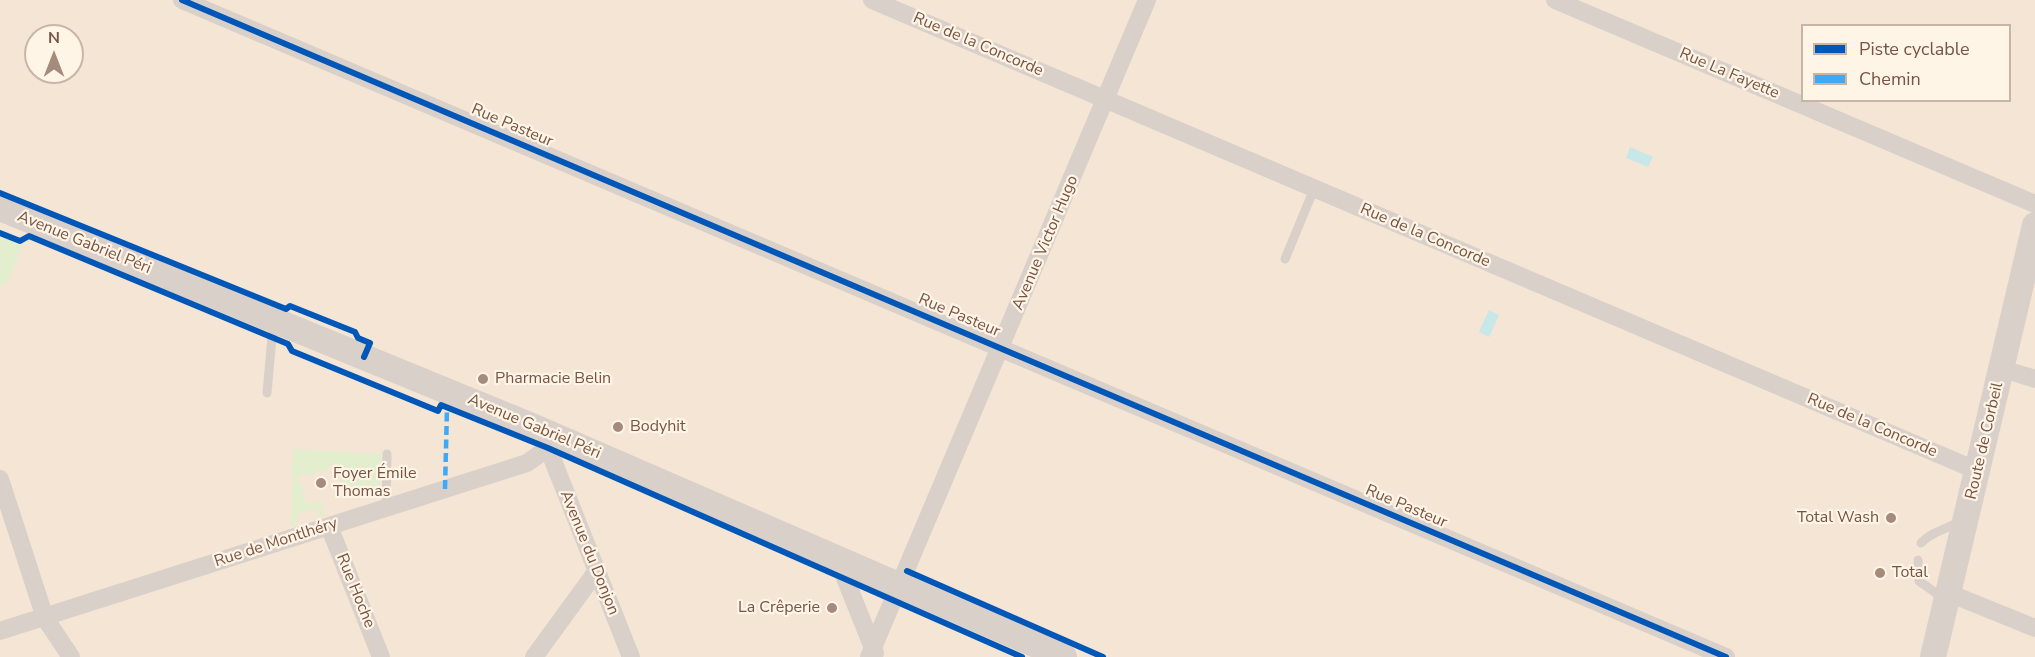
<!DOCTYPE html>
<meta charset="utf-8">
<style>
body{margin:0}
#map{position:relative;width:2035px;height:657px;overflow:hidden;background:#f7f0e5;font-family:"Nunito Sans",sans-serif}
canvas{display:block}
.legend{position:absolute;left:1801px;top:24px;width:210px;height:78px;box-sizing:border-box;background:#fff5e7;border:2px solid #c9b5a6;margin:0;padding:8px 10px;list-style:none;font-size:18px;color:#775444}
.legend li{display:flex;align-items:center;gap:12px;height:30px}
.legend b{width:30px;border:2px solid #c9b5a6}
.north{position:absolute;left:24px;top:24px;width:60px;height:60px;box-sizing:border-box;background:#fff5e7;border:2px solid #c9b5a6;border-radius:50%;rotate:0deg;font-size:16px;font-weight:700;line-height:24px;text-align:center;color:#775444}
.north::after{content:'';display:block;margin:auto;width:21px;height:27px;background:#a48b7c;clip-path:polygon(50% 0,100% 100%,50% 72%,0 100%)}
</style>
<div id="map">
<canvas width="2035" height="657"></canvas>
<ul class="legend">
<li><b style="height:8px;background:#0057b8"></b>Piste cyclable</li>
<li><b style="height:8px;background:#3fa9f5"></b>Chemin</li>
</ul>
<div class="north">N</div>
</div>
<script>
const ctx = document.querySelector('canvas').getContext('2d');
ctx.lineJoin = 'round';
function fillPath(path, color) { ctx.fillStyle = color; ctx.fill(path, 'evenodd'); }
function stroke(path, color, width, dash) { ctx.strokeStyle = color; ctx.lineWidth = width; ctx.lineCap = dash ? 'butt' : 'round'; ctx.setLineDash(dash || []); ctx.stroke(path); }
function drawText(font, color, halo, rows, align = 'center') {
  ctx.font = font + ' "Nunito Sans",sans-serif'; ctx.lineWidth = 4.5; ctx.setLineDash([]); ctx.textBaseline = 'middle'; ctx.strokeStyle = halo; ctx.fillStyle = color; for (const [text, x, y, turn = 0] of rows) {
    ctx.save(); ctx.translate(x, y); ctx.rotate((+turn || 0) * Math.PI / 180); ctx.textAlign = isNaN(turn) ? turn : align; if (halo) ctx.strokeText(text, 0, 0); ctx.fillText(text, 0, 0); ctx.restore();
  }
}
const residential = new Path2D(`
 M0,0H2035V657H0ZM1802,26H2010V100H1802ZM36,36H72V72H36Z`);
const green = new Path2D(`
 M0,237L23,246L6,284L0,286Z
 M293,449L382,454L380,484L331,499L335,494L347,490L340,479L339,467L335,464L329,466L327,472H315L310,477L305,473L299,475L297,481L302,485L305,504L325,501L322,507L324,515L317,517V508L298,514L297,525L291,527Z`);
const water = new Path2D(`
 M1630,147L1653,157L1648,167L1626,158Z
 M1489,310L1499,315L1489,337L1479,332Z`);
const lane = new Path2D(`
 M1285,259L1314,189
 M267,393L272,337L278,322
 M386,508L387,454
 M1921,543C1932,531 1946,530 1960,521
 M1918,560L1919,581L1936,593L1941,601`);
const street = new Path2D(`
 M182,0L1726,657
 M872,0L1978,471
 M1555,0L2035,204
 M2016,373L2035,379
 M548,448L631,657
 M0,479L45,618L71,657
 M329,526L381,657
 M837,558L875,653
 M1961,598L2035,628
 M0,631L527,463L548,448
 M534,657L596,572
 M869,657L1147,0`);
const secondary = new Path2D(`
 M0,208L532,426L1064,657
 M1933,657L2035,225`);
const quiet = new Path2D(`
 M445,489L447,408`);
const cycleway = new Path2D(`
 M182,0L1726,657
 M0,193L286,309L290,306L355,332L358,338L370,343L364,357
 M0,233L20,241L29,236L288,344L292,351L438,411L441,405L548,448L1022,657
 M907,571L1103,657`);
const markers = [
 [483,379,6,"#a48b7c"],
 [618,427,6,"#a48b7c"],
 [321,483,6,"#a48b7c"],
 [1891,518,6,"#a48b7c"],
 [1880,573,6,"#a48b7c"],
 [832,608,6,"#a48b7c"]
];
const streetNames = [
 ["Rue de la Concorde",978,45,23],
 ["Rue La Fayette",1729,74,23],
 ["Rue Pasteur",512,126,23],
 ["Rue de la Concorde",1425,236,23],
 ["Avenue Gabriel Péri",84,243,22],
 ["Avenue Victor Hugo",1046,243,-67],
 ["Rue Pasteur",959,316,23],
 ["Rue de la Concorde",1872,426,23],
 ["Avenue Gabriel Péri",534,427,23],
 ["Route de Corbeil",1985,441,-77],
 ["Rue Pasteur",1406,507,23],
 ["Rue de Montlhéry",276,543,-18],
 ["Avenue du Donjon",589,553,68],
 ["Rue Hoche",355,591,68]
];
const poiNames = [
 ["Pharmacie Belin",495,379],
 ["Bodyhit",630,427],
 ["Foyer Émile",333,474],
 ["Thomas",333,492],
 ["Total Wash",1879,518,"right"],
 ["Total",1892,573],
 ["La Crêperie",820,608,"right"]
];
fillPath(residential, '#f4e5d4');
fillPath(green, '#e3eece');
fillPath(water, '#c7e7e8');
stroke(lane, '#dad0ca', 9);
stroke(street, '#dad0ca', 18);
stroke(secondary, '#dad0ca', 26);
stroke(quiet, '#3fa9f5', 4.5, [9, 4.5]);
stroke(cycleway, '#0057b8', 6);
for (const [x, y, r, color] of markers) { const dot = new Path2D(); dot.arc(x, y, r, 0, 2 * Math.PI); ctx.fillStyle = color; ctx.fill(dot); stroke(dot, '#fff5e7', 2); }
drawText('16px', '#775444', '#fff5e7', streetNames);
drawText('16px', '#775444', '#fff5e7', poiNames, 'left');
</script>
